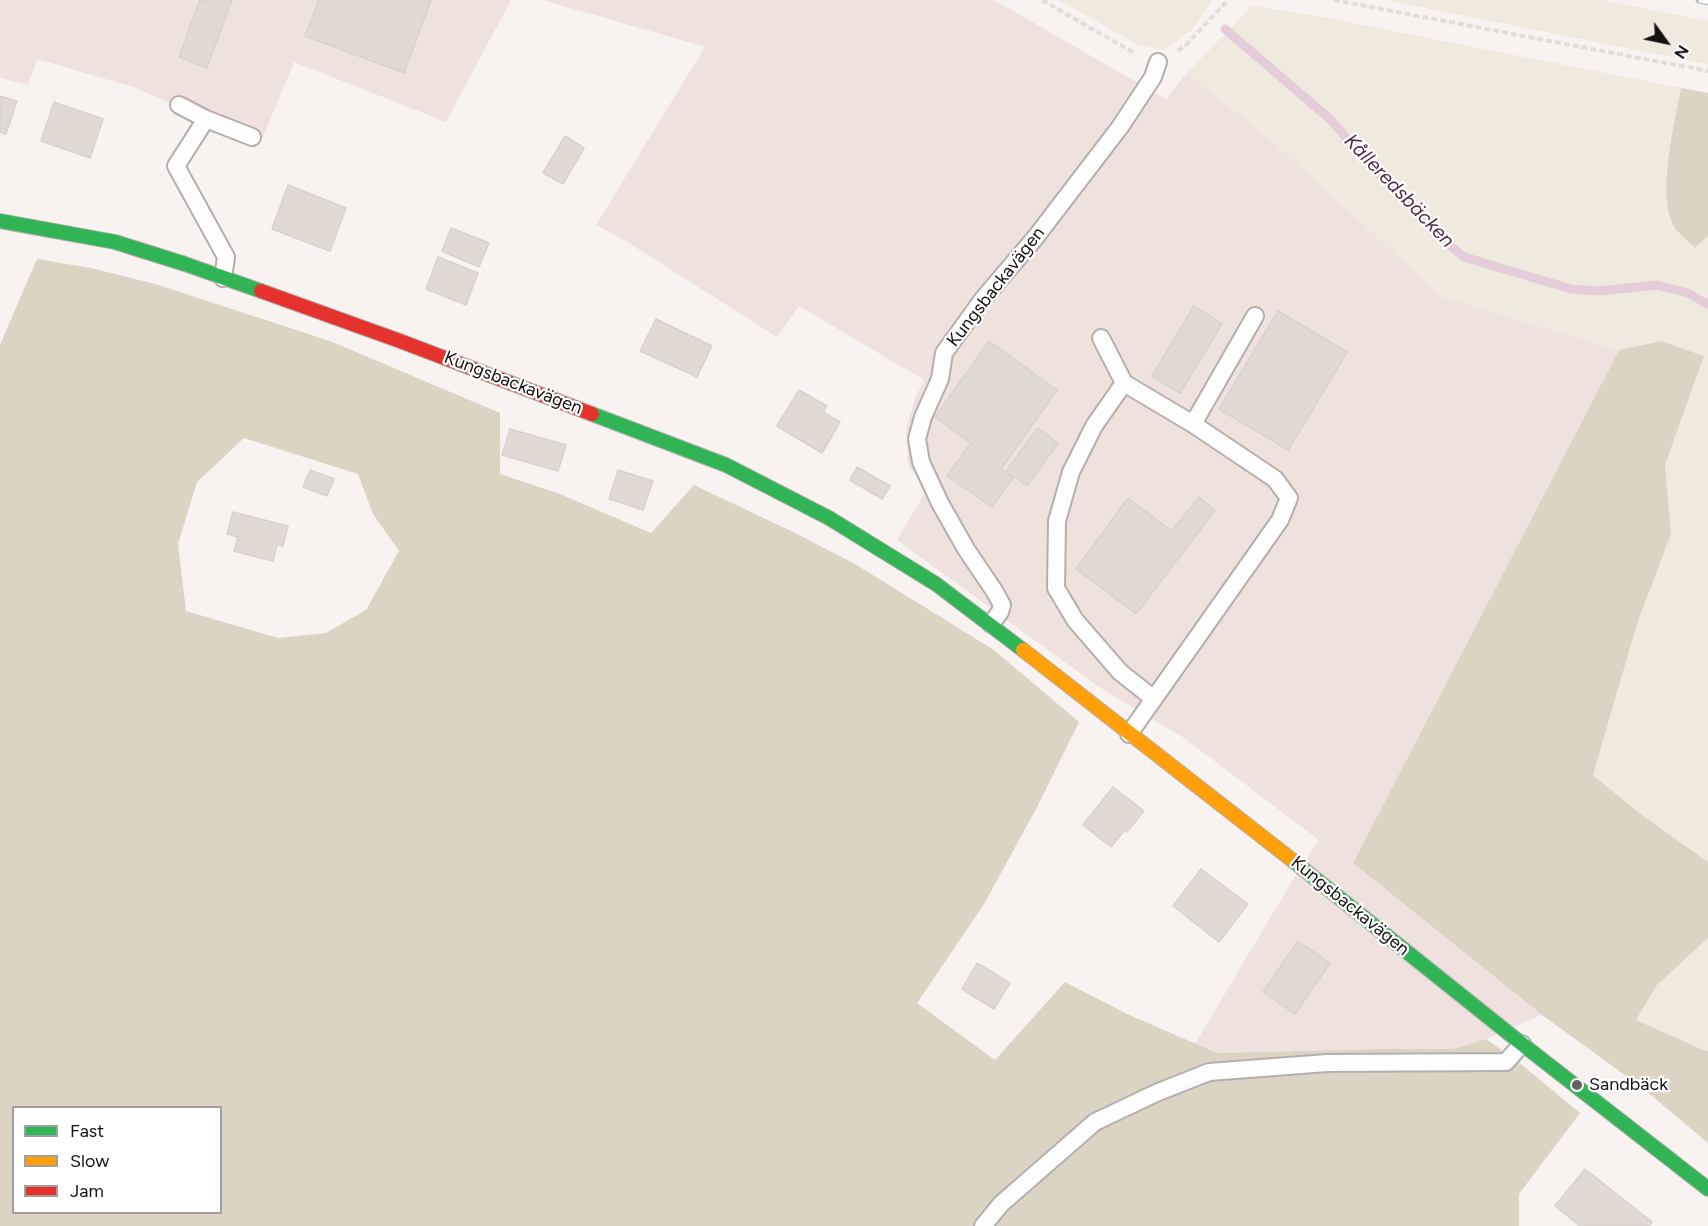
<!DOCTYPE html>
<meta charset="utf-8">
<style>
body{margin:0}
#map{position:relative;width:1708px;height:1226px;overflow:hidden;background:#f8f2f0;font-family:Figtree,sans-serif}
canvas{display:block}
.legend{position:absolute;left:12px;top:1106px;width:210px;height:108px;box-sizing:border-box;background:#fff;border:2px solid #a1a0a0;margin:0;padding:8px 10px;list-style:none;font-size:18px;color:#151211}
.legend li{display:flex;align-items:center;gap:12px;height:30px}
.legend b{width:30px;border:2px solid #a1a0a0}
.north{position:absolute;left:1636px;top:12px;width:60px;height:60px;-webkit-text-stroke:4px #fff;paint-order:stroke;rotate:123deg;font-size:16px;font-weight:700;line-height:24px;text-align:center;color:#151211}
.north::after{content:'';display:block;margin:auto;width:21px;height:27px;background:#151211;clip-path:polygon(50% 0,100% 100%,50% 72%,0 100%)}
</style>
<div id="map">
<canvas width="1708" height="1226"></canvas>
<ul class="legend">
<li><b style="height:8px;background:#30b455"></b>Fast</li>
<li><b style="height:8px;background:#ff9f0a"></b>Slow</li>
<li><b style="height:8px;background:#e5322d"></b>Jam</li>
</ul>
<div class="north">N</div>
</div>
<script>
const ctx = document.querySelector('canvas').getContext('2d');
ctx.lineJoin = 'round';
function fillPath(path, color) { ctx.fillStyle = color; ctx.fill(path, 'evenodd'); }
function stroke(path, color, width, dash) { ctx.strokeStyle = color; ctx.lineWidth = width; ctx.lineCap = dash ? 'butt' : 'round'; ctx.setLineDash(dash || []); ctx.stroke(path); }
function drawText(font, color, halo, rows, align = 'center') {
  ctx.font = font + ' Figtree,sans-serif'; ctx.lineWidth = 4.5; ctx.setLineDash([]); ctx.textBaseline = 'middle'; ctx.strokeStyle = halo; ctx.fillStyle = color; for (const [text, x, y, turn = 0] of rows) {
    ctx.save(); ctx.translate(x, y); ctx.rotate((+turn || 0) * Math.PI / 180); ctx.textAlign = isNaN(turn) ? turn : align; if (halo) ctx.strokeText(text, 0, 0); ctx.fillText(text, 0, 0); ctx.restore();
  }
}
const built = new Path2D(`
 M0,0H511L446,122L294,62L261,142L133,87L37,59L28,85L0,78Z
 M543,0H994L1166,99L1187,73L1267,136L1443,297L1619,350L1353,863L1542,1015L1486,1039L1454,1049H1378L1217,1053L1195,1044L1292,881L1319,840L1184,738L1099,687L897,540L926,491L908,465L906,430L915,399L924,380L799,306L777,337L624,240L596,225L705,47Z`);
const green = new Path2D(`
 M1059,0H1212L1192,30L1163,50L1138,45Z
 M1386,0H1602L1708,21V64Z
 M1252,6L1322,17L1681,88C1673,129 1657,184 1673,224C1676,232 1688,241 1695,248L1708,236V862L1638,812L1593,775L1637,624L1671,534L1665,465L1704,356L1661,341L1619,350L1443,297L1267,136L1187,73Z
 M1708,938V1052L1636,1020L1657,985Z`);
const forest = new Path2D(`
 M1681,88L1708,93V236L1695,248C1689,241 1677,233 1673,225C1657,191 1674,124 1681,88Z
 M37,259L91,268L155,284L241,312L330,341L500,413V474L560,494L651,533L694,485L795,533L855,564L994,650L1079,722L1036,809L984,904L917,1003L995,1060L1065,982L1127,1014L1217,1053L1378,1049H1454L1486,1039L1521,1064L1580,1113L1519,1194V1226H0V345ZM244,438L358,474L373,514L399,551L366,610L326,633L278,638L186,611L178,544L197,482ZM14,1108H220V1212H14Z
 M1661,341L1704,356L1665,465L1671,534L1637,624L1593,775L1638,812L1708,862V938L1657,985L1636,1020L1708,1052V1143L1640,1086L1542,1015L1353,863L1619,350Z`);
const stream = new Path2D(`
 M1225,29L1331,120L1368,163L1406,201L1432,231L1464,257L1571,289L1599,291L1657,285L1688,293L1708,305`);
const building = new Path2D(`
 M200,0H232L207,68L179,57Z
 M319,0H431L404,73L305,36Z
 M0,96L17,101L6,134L0,132Z
 M54,102L103,119L90,158L41,141Z
 M565,136L584,148L563,184L543,173Z
 M288,185L346,208L330,251L272,229Z
 M451,228L489,243L479,267L442,251Z
 M438,257L478,273L466,305L426,289Z
 M1194,306L1222,324L1180,393L1152,376Z
 M1278,311L1347,352L1288,450L1219,409Z
 M656,319L712,346L697,377L640,351Z
 M989,341L1057,390L1001,469L1013,478L992,507L947,476L971,443L935,417Z
 M799,390L827,406L823,412L840,422L822,453L777,426Z
 M1038,428L1058,443L1027,486L1006,471Z
 M510,429L566,445L558,471L502,455Z
 M857,467L890,486L882,499L850,480Z
 M310,470L334,479L327,496L303,487Z
 M618,470L653,481L643,510L609,499Z
 M1199,497L1215,510L1136,614L1076,569L1128,498L1172,531Z
 M233,512L288,526L283,546L277,545L273,561L234,551L238,537L227,534Z
 M1113,787L1144,811L1127,832L1125,830L1111,847L1083,825Z
 M1201,869L1248,904L1219,942L1173,906Z
 M1298,941L1330,963L1295,1014L1263,992Z
 M977,963L1010,983L994,1009L962,989Z
 M1585,1169L1652,1222L1649,1226H1580L1555,1206Z`);
const path = new Path2D(`
 M1042,0L1136,54
 M1334,0L1708,71
 M1178,51L1187,44L1228,0`);
const lane = new Path2D(`
 M179,105L206,119L252,137
 M206,119L176,166L226,257L223,278
 M1101,338L1124,383L1193,424L1275,479L1289,498L1280,520L1129,734
 M1124,383L1094,426L1071,472L1057,521L1056,588L1075,620L1120,672L1154,699
 M1193,424L1255,316
 M991,624L1000,612L1002,605L995,592L966,549L940,503L921,462L917,439L923,417L940,379L944,353L983,299L1035,238L1120,127L1153,77L1158,62
 M983,1226L1001,1204L1095,1122L1156,1093L1209,1072L1327,1063L1506,1062L1522,1044`);
const fast = new Path2D(`
 M0,221L115,242L185,264L261,291
 M592,414L726,465L829,518L936,584L1023,650
 M1292,860L1522,1044L1708,1189`);
const slow = new Path2D(`
 M1023,650L1292,860`);
const jam = new Path2D(`
 M261,291L400,341L592,414`);
const rail = new Path2D(`
 M1699,0L1708,2`);
const markers = [
 [1577,1085,6,"#64605f"]
];
const streetNames = [
 ["Kungsbackavägen",996,287,-52],
 ["Kungsbackavägen",513,383,21],
 ["Kungsbackavägen",1350,906,39]
];
const poiNames = [
 ["Sandbäck",1589,1085]
];
const waterNames = [
 ["Kålleredsbäcken",1399,191,46]
];
fillPath(built, '#efe2de');
fillPath(green, '#f0e9de');
fillPath(forest, '#dcd4c2');
stroke(stream, '#e4ccd8', 9);
fillPath(building, '#e1dad4');
stroke(building, '#d6d2d0', 1.5);
stroke(lane, '#b4afad', 20);
stroke(fast, '#b4afad', 16);
stroke(slow, '#b4afad', 16);
stroke(jam, '#b4afad', 16);
stroke(path, '#e0dedd', 4, [6, 3]);
stroke(lane, '#fefdfd', 16);
stroke(fast, '#30b455', 14);
stroke(slow, '#ff9f0a', 14);
stroke(jam, '#e5322d', 14);
stroke(rail, '#bcbcbb', 7);
stroke(rail, '#fff', 4.5, [14]);
for (const [x, y, r, color] of markers) { const dot = new Path2D(); dot.arc(x, y, r, 0, 2 * Math.PI); ctx.fillStyle = color; ctx.fill(dot); stroke(dot, '#fff', 2); }
drawText('18px', '#151211', '#fff', streetNames);
drawText('18px', '#151211', '#fff', poiNames, 'left');
drawText('italic 20px', '#512742', '#fff', waterNames);
</script>
